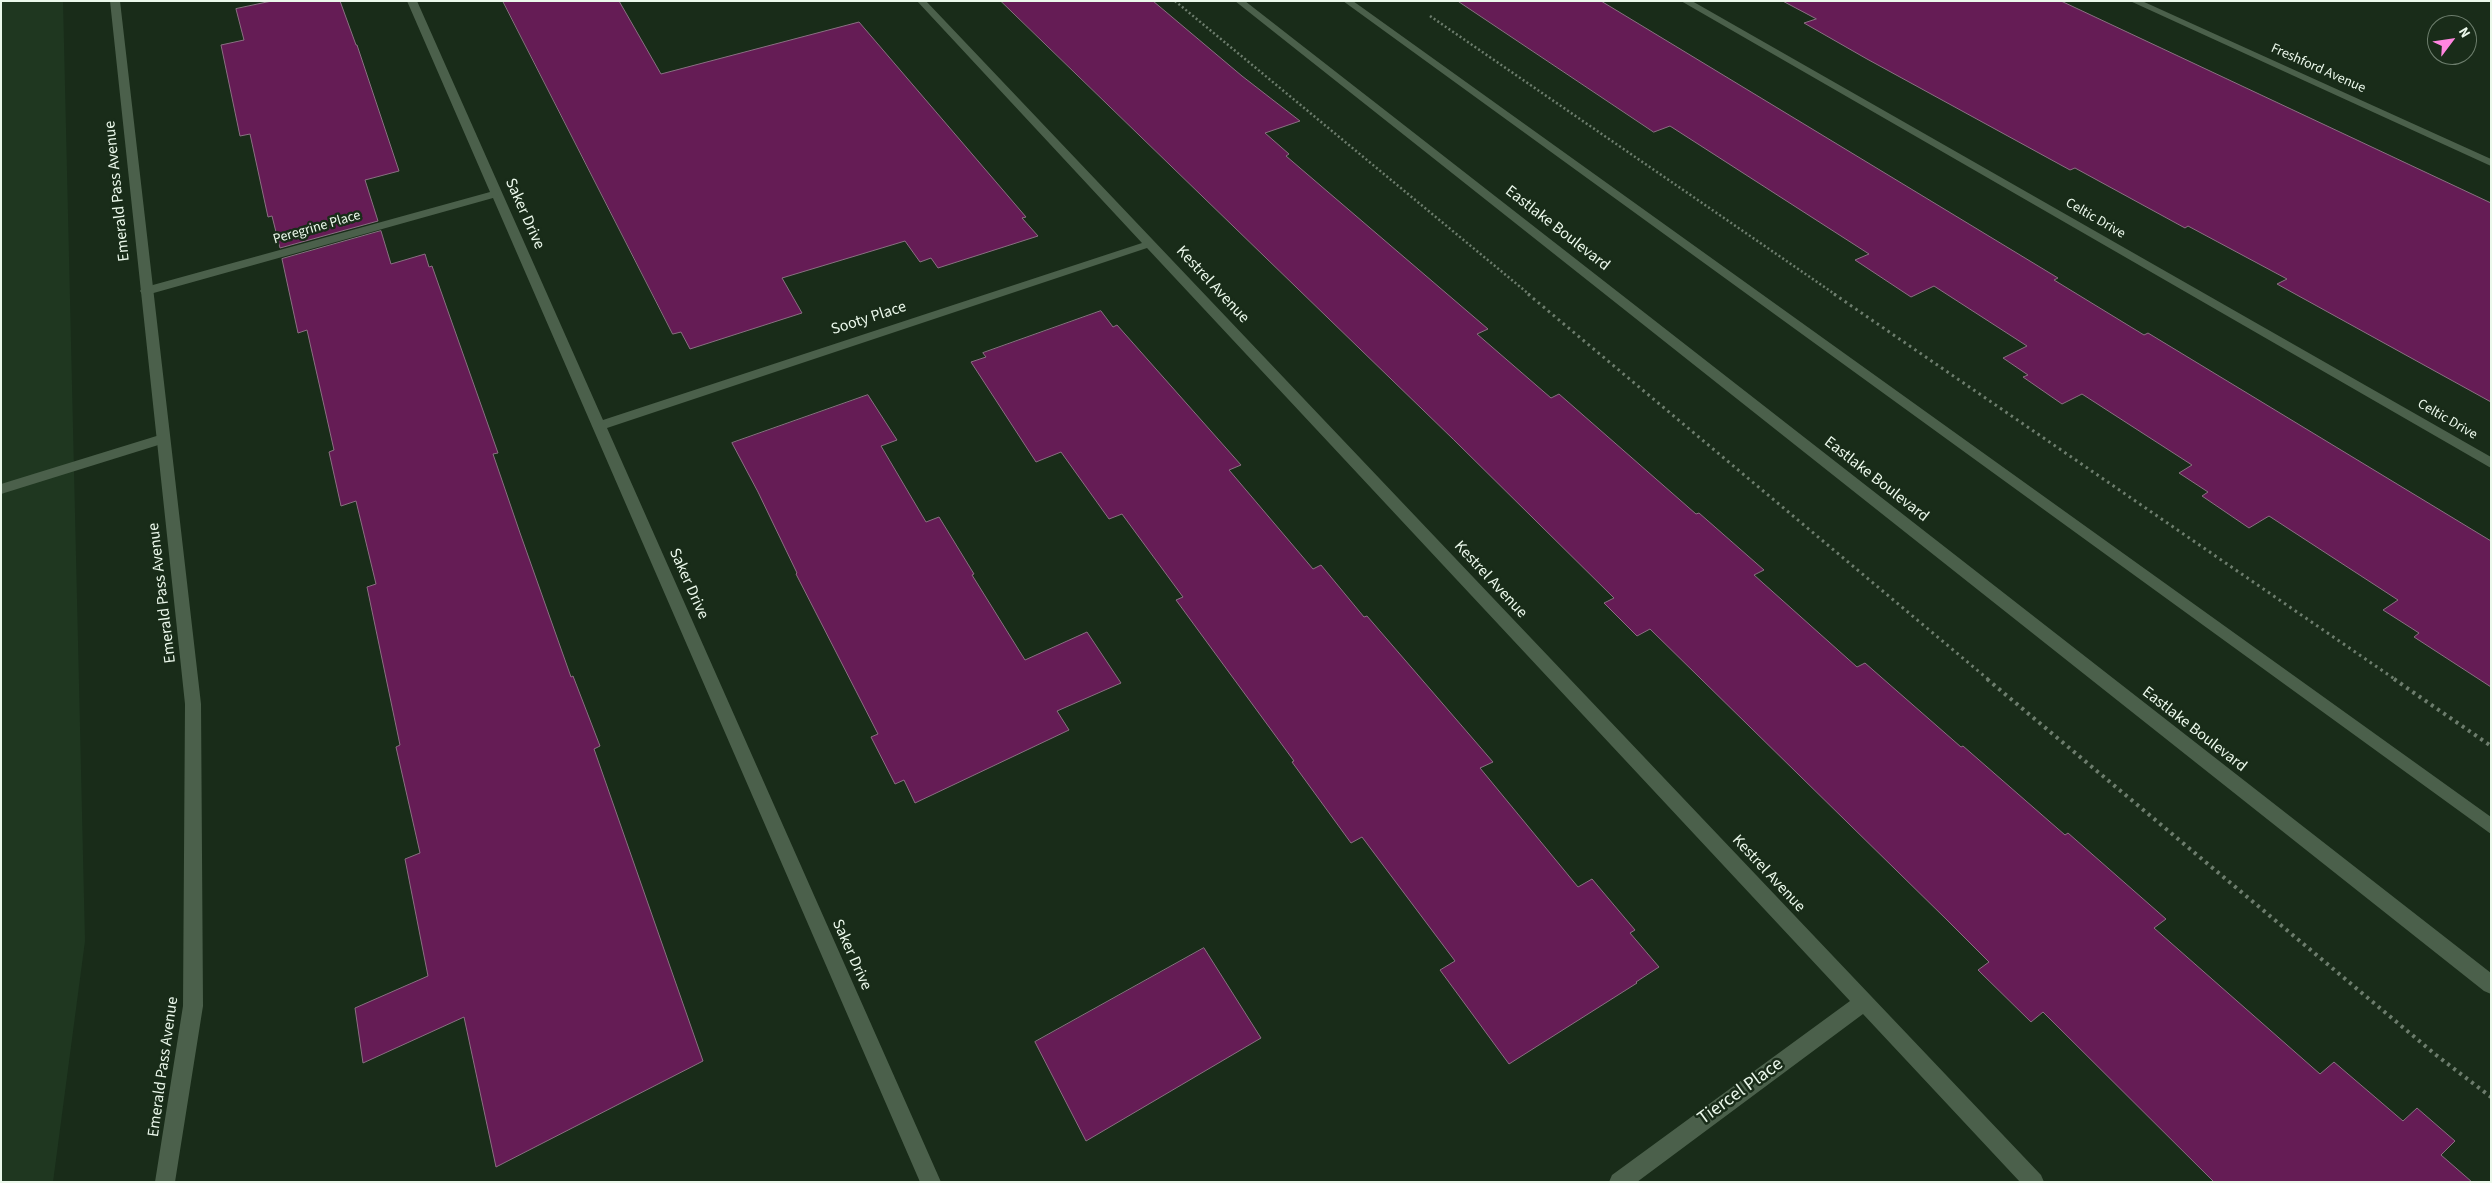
<!DOCTYPE html>
<style>
body{margin:0}
#map{position:relative;width:2492px;height:1183px;overflow:hidden;background:#192c19;font-family:"Source Sans 3",sans-serif}
canvas{display:block}
.frame{position:absolute;inset:0;border:2px solid #ebf8eb;pointer-events:none}
.north{position:absolute;left:2427px;top:15px;width:50px;height:50px;box-sizing:border-box;background:#192c19;border:1px solid #6d7e6d;border-radius:50%;rotate:59deg;font-size:14px;font-weight:700;line-height:20px;text-align:center;color:#ebf8eb}
.north::after{content:'';display:block;margin:auto;width:18px;height:22px;background:#ff85df;clip-path:polygon(50% 0,100% 100%,50% 72%,0 100%)}
</style>
<div id="map">
<canvas width="2492" height="1183"></canvas>
<div class="frame"></div>
<div class="north">N</div>
</div>
<script>
const ctx = document.querySelector('canvas').getContext('2d');
ctx.lineJoin = 'round';
function fillPath(path, color) { ctx.fillStyle = color; ctx.fill(path, 'evenodd'); }
function stroke(path, color, width, dash) { ctx.strokeStyle = color; ctx.lineWidth = width; ctx.lineCap = dash ? 'butt' : 'round'; ctx.setLineDash(dash || []); ctx.stroke(path); }
function drawText(font, color, halo, rows, align = 'center') {
  ctx.font = font + ' "Source Sans 3",sans-serif'; ctx.lineWidth = 5; ctx.setLineDash([]); ctx.textBaseline = 'middle'; ctx.strokeStyle = halo; ctx.fillStyle = color; for (const [text, x, y, turn = 0] of rows) {
    ctx.save(); ctx.translate(x, y); ctx.rotate((+turn || 0) * Math.PI / 180); ctx.textAlign = isNaN(turn) ? turn : align; if (halo) ctx.strokeText(text, 0, 0); ctx.fillText(text, 0, 0); ctx.restore();
  }
}
const built = new Path2D(`
 M1,1H63L85,941L53,1182H1Z`);
const building = new Path2D(`
 M272,1H340L356,45H357L399,171L365,180L378,221L280,248L272,216L268,217L250,134L240,136L221,45L244,40L236,9Z
 M503,1H619L661,74L859,22L1026,217L1022,218L1038,236L938,268L931,258L920,262L905,241L782,278L802,313L690,349L681,332L673,334Z
 M1001,1H1153L1242,76L1300,121L1265,133L1289,154L1286,156L1488,329L1477,334L1551,398L1559,394L1696,514L1699,513L1764,570L1754,575L1857,667L1865,663L1961,747L1963,746L2065,835L2068,833L2166,919L2154,928L2320,1074L2334,1062L2403,1121L2417,1108L2455,1141L2441,1155L2472,1182H2214L2043,1012L2031,1022L1978,970L1989,962L1946,919L1650,629L1637,636L1604,603L1614,598L1454,440Z
 M1458,1H1601L2058,278L2054,280L2144,335L2148,333L2491,541V687L2414,637L2419,633L2383,610L2398,600L2269,516L2249,528L2202,496L2208,492L2179,473L2192,465L2082,394L2062,404L2023,377L2028,375L2003,358L2027,346L1934,286L1911,297L1855,260L1869,254L1670,126L1654,132Z
 M1783,1H2061L2491,203V402L2277,284L2287,279L2188,226L2185,228L2075,168L2070,170L1867,59L1804,23L1816,19Z
 M381,231L391,264L425,254L429,267L432,266L498,453L493,454L520,533L571,677L573,676L600,746L594,749L703,1061L496,1167L464,1017L363,1063L355,1008L428,976L405,859L420,853L396,747L400,745L367,587L376,584L356,501L341,506L329,452L334,450L307,330L298,333L282,259Z
 M1101,311L1113,327L1117,325L1241,465L1229,470L1313,569L1321,565L1364,617L1367,616L1493,762L1480,768L1578,887L1592,879L1635,930L1630,933L1659,967L1636,982L1637,983L1509,1064L1440,970L1455,961L1362,837L1351,843L1292,762L1294,761L1176,600L1183,597L1122,514L1109,519L1061,452L1036,462L971,362L986,357L983,353Z
 M868,395L897,440L881,446L926,522L939,517L974,574L972,575L1025,660L1087,632L1121,683L1057,711L1069,730L915,803L904,780L895,784L871,737L878,734L796,574L797,573L758,492L732,443Z
 M1204,948L1261,1038L1086,1141L1035,1042Z`);
const pathFar2 = new Path2D(`
 M1175,1L1530,295
 M1430,16L1836,295`);
const pathFar1 = new Path2D(`
 M1528,294L1989,680
 M1834,294L2396,680`);
const path = new Path2D(`
 M1987,679L2436,1055L2491,1097
 M2394,679L2491,746`);
const lane = new Path2D(`
 M163,434L170,439L168,442L1,494V484Z`);
const street = new Path2D(`
 M407,1H417L603,420L1142,243L917,1H926L2041,1175L2044,1182H2020L1863,1014L1637,1182H1609L1612,1175L1850,1001L1147,248L607,428L941,1182H920L493,198L150,294H142L140,291L142,288L490,192Z
 M1681,1H1692L2491,457V468Z
 M2130,1H2142L2491,159V166Z`);
const secondary = new Path2D(`
 M110,1H120L201,704L203,1006L175,1182H155L183,1006L185,704Z
 M1235,1H1245L2491,973V994L2484,991Z
 M1343,1H1353L2491,817V834Z`);
const farStreetnames = [
 ["Freshford Avenue",2318,69,24],
 ["Celtic Drive",2095,219,30],
 ["Peregrine Place",317,228,-16],
 ["Celtic Drive",2447,420,30]
];
const streetNames = [
 ["Emerald Pass Avenue",118,191,-96],
 ["Saker Drive",524,214,66],
 ["Eastlake Boulevard",1557,229,38],
 ["Kestrel Avenue",1212,285,47],
 ["Sooty Place",869,319,-18],
 ["Eastlake Boulevard",1876,480,38],
 ["Kestrel Avenue",1490,580,47],
 ["Saker Drive",688,584,66],
 ["Emerald Pass Avenue",163,593,-97],
 ["Eastlake Boulevard",2194,730,38],
 ["Kestrel Avenue",1768,874,47],
 ["Saker Drive",851,955,66],
 ["Emerald Pass Avenue",164,1067,-82]
];
const nearStreetnames = [
 ["Tiercel Place",1741,1092,-36]
];
fillPath(built, '#1f3720');
fillPath(building, '#651c55');
stroke(building, '#8a7082', 1);
stroke(pathFar2, '#6d7d6d', 2.5, [2, 2.5]);
stroke(pathFar1, '#6d7d6d', 3, [2.5, 4]);
stroke(path, '#6d7d6d', 4, [3, 4.5]);
fillPath(lane, '#4b604b');
fillPath(street, '#4b604b');
fillPath(secondary, '#4b604b');
drawText('14px', '#ebf8eb', '#192c19', farStreetnames);
drawText('16px', '#ebf8eb', '#192c19', streetNames);
drawText('19px', '#ebf8eb', '#192c19', nearStreetnames);
</script>
